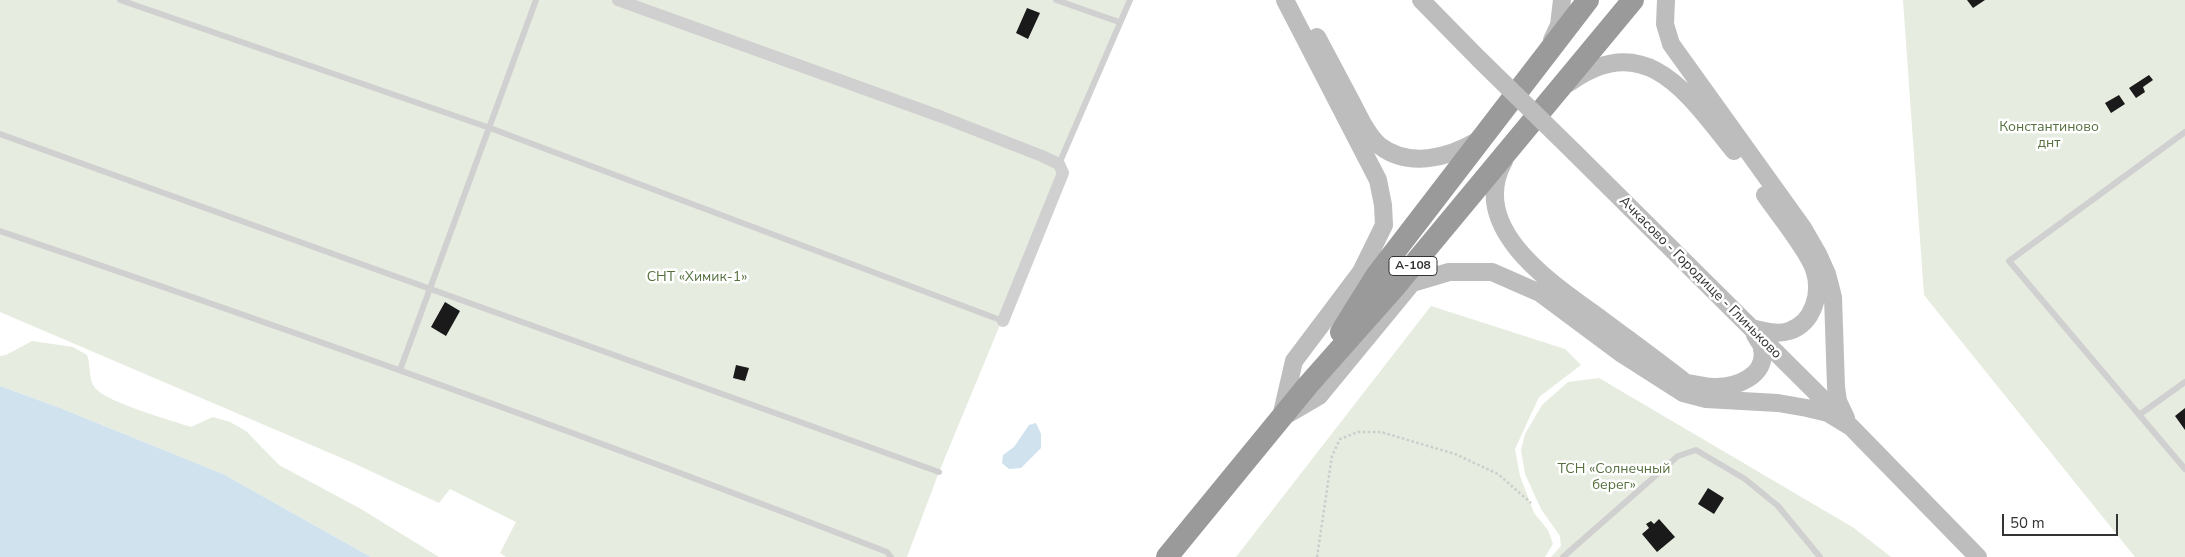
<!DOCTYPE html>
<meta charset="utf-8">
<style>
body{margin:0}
#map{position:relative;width:2185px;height:557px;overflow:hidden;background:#fff;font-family:"Nunito Sans",sans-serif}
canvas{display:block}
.scale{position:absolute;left:2002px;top:514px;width:116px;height:22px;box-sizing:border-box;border:2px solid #333;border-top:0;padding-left:6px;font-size:15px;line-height:18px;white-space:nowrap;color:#333;-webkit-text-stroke:4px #fff;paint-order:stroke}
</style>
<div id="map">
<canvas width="2185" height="557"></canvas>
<div class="scale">50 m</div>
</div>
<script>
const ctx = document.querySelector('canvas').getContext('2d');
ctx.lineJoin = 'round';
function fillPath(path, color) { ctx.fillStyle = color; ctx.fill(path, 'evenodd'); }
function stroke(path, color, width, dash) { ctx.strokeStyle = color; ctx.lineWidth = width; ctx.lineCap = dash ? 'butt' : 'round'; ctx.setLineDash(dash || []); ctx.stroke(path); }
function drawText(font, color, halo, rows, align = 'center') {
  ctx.font = font + ' "Nunito Sans",sans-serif'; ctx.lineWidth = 5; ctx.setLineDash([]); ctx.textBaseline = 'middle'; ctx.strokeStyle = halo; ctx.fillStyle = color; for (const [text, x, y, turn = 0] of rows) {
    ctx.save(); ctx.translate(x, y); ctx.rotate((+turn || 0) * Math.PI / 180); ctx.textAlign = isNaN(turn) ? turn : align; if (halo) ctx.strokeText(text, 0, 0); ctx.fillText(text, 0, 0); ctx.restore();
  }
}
const green = new Path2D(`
 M0,0H1130L1059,164L1063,173L939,472L907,557H506L500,553L516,522L450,489L439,503L351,462L0,312Z
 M1903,0H2185V557H2135L1924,295Z
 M1431,306L1565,349L1581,365L1539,397L1515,449L1520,476L1534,513L1548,530L1553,544L1545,557H1236Z
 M32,341L73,347L87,355C91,365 88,379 95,388C108,403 170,420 191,427L213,417L230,422L246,431L279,465L361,509L439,557H371L223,474L60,408L0,386V356L6,355Z
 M1599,378L1854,528L1891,557H1551L1561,546L1560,536L1541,509L1525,474L1521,450L1525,434L1542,405L1568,382Z`);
const water = new Path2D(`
 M0,386L60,408L223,474L371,557H0Z
 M1036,423L1041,434V448L1021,468L1009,469L1002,463L1003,455L1014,447L1029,425Z`);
const building = new Path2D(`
 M1967,0H1985L1973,8Z
 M1027,8L1040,13L1028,39L1016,33Z
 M2149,75L2153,80L2143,87L2145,92L2136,98L2129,88Z
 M2119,95L2125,104L2111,113L2105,103Z
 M445,302L460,311L446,336L431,327Z
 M736,365L749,368L745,381L733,378Z
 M2185,408V430L2175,416Z
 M1708,488L1724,498L1714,514L1698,504Z
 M1659,519L1675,537L1657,552L1642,534L1649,528L1646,524L1651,521L1654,524Z`);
const path = new Path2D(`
 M1317,557L1332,456L1340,439L1358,432H1381L1455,454L1498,474L1531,503`);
const lane = new Path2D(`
 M120,0L490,128L1003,321
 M1056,0L1119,22
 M2185,132L2009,261L2185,469
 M0,134L939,472
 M1059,164L1130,0
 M0,231C298,332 594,438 887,552L891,557
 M400,370L536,0
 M2139,415L2185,382
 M1563,557L1678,456L1696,450L1745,479L1778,506L1820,557`);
const street = new Path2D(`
 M618,0L942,117L1042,156L1059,164L1063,173L1003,321`);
const secondary = new Path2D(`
 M1421,0L1479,59
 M1666,0L1665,24L1671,44L1803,228L1818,254L1827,274L1833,297L1836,387L1838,401L1846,418
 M1317,37C1328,58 1340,80 1351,101C1359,116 1367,135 1380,146C1409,168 1448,158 1477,141
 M1552,40L1559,25L1562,0
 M1569,83C1647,27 1689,96 1734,151
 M1575,153L1851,427L1978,557
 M1504,161C1466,229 1554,285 1601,319C1629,340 1658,361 1686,383C1695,384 1705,387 1713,387C1735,388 1768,376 1762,349C1762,344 1757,339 1755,335
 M1751,328C1763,331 1777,335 1789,331C1814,323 1822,292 1814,269C1807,249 1778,214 1765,195
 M1290,413L1319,396L1412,283L1449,272H1492L1540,293L1622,354L1683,393L1706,399L1778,403L1807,408L1828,413L1851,427
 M1281,417L1294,361L1361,272L1384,225L1383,205L1378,180L1285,0`);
const highway = new Path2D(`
 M1341,332L1376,276L1588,0
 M1167,557L1308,385L1394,288L1633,0`);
const secondaryBridge = new Path2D(`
 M1479,59L1575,153`);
const shields = [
 [1413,266,48]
];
const shieldNames = [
 ["А-108",1413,266]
];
const parkNames = [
 ["Константиново",2049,128],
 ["днт",2049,144],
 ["СНТ «Химик-1»",697,278],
 ["ТСН «Солнечный",1614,470],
 ["берег»",1614,486]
];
const streetNames = [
 ["Ачкасово - Городище - Глиньково",1700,278,45]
];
fillPath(green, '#e6ecdf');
fillPath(water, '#cfe2ee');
fillPath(building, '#1a1a1a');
stroke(path, '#cdcdcd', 2.5, [2.5, 2.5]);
stroke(lane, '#d0d0d0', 6);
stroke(street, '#d0d0d0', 12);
stroke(secondary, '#bdbdbd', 18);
stroke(highway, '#9a9a9a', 22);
stroke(secondaryBridge, '#bdbdbd', 18);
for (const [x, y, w] of shields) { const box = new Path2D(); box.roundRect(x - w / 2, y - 9.5, w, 19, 4); ctx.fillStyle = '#fff'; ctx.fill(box); stroke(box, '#333', 1); }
drawText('bold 12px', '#333', null, shieldNames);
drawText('14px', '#56703f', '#fff', parkNames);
drawText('14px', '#333', '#fff', streetNames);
</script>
